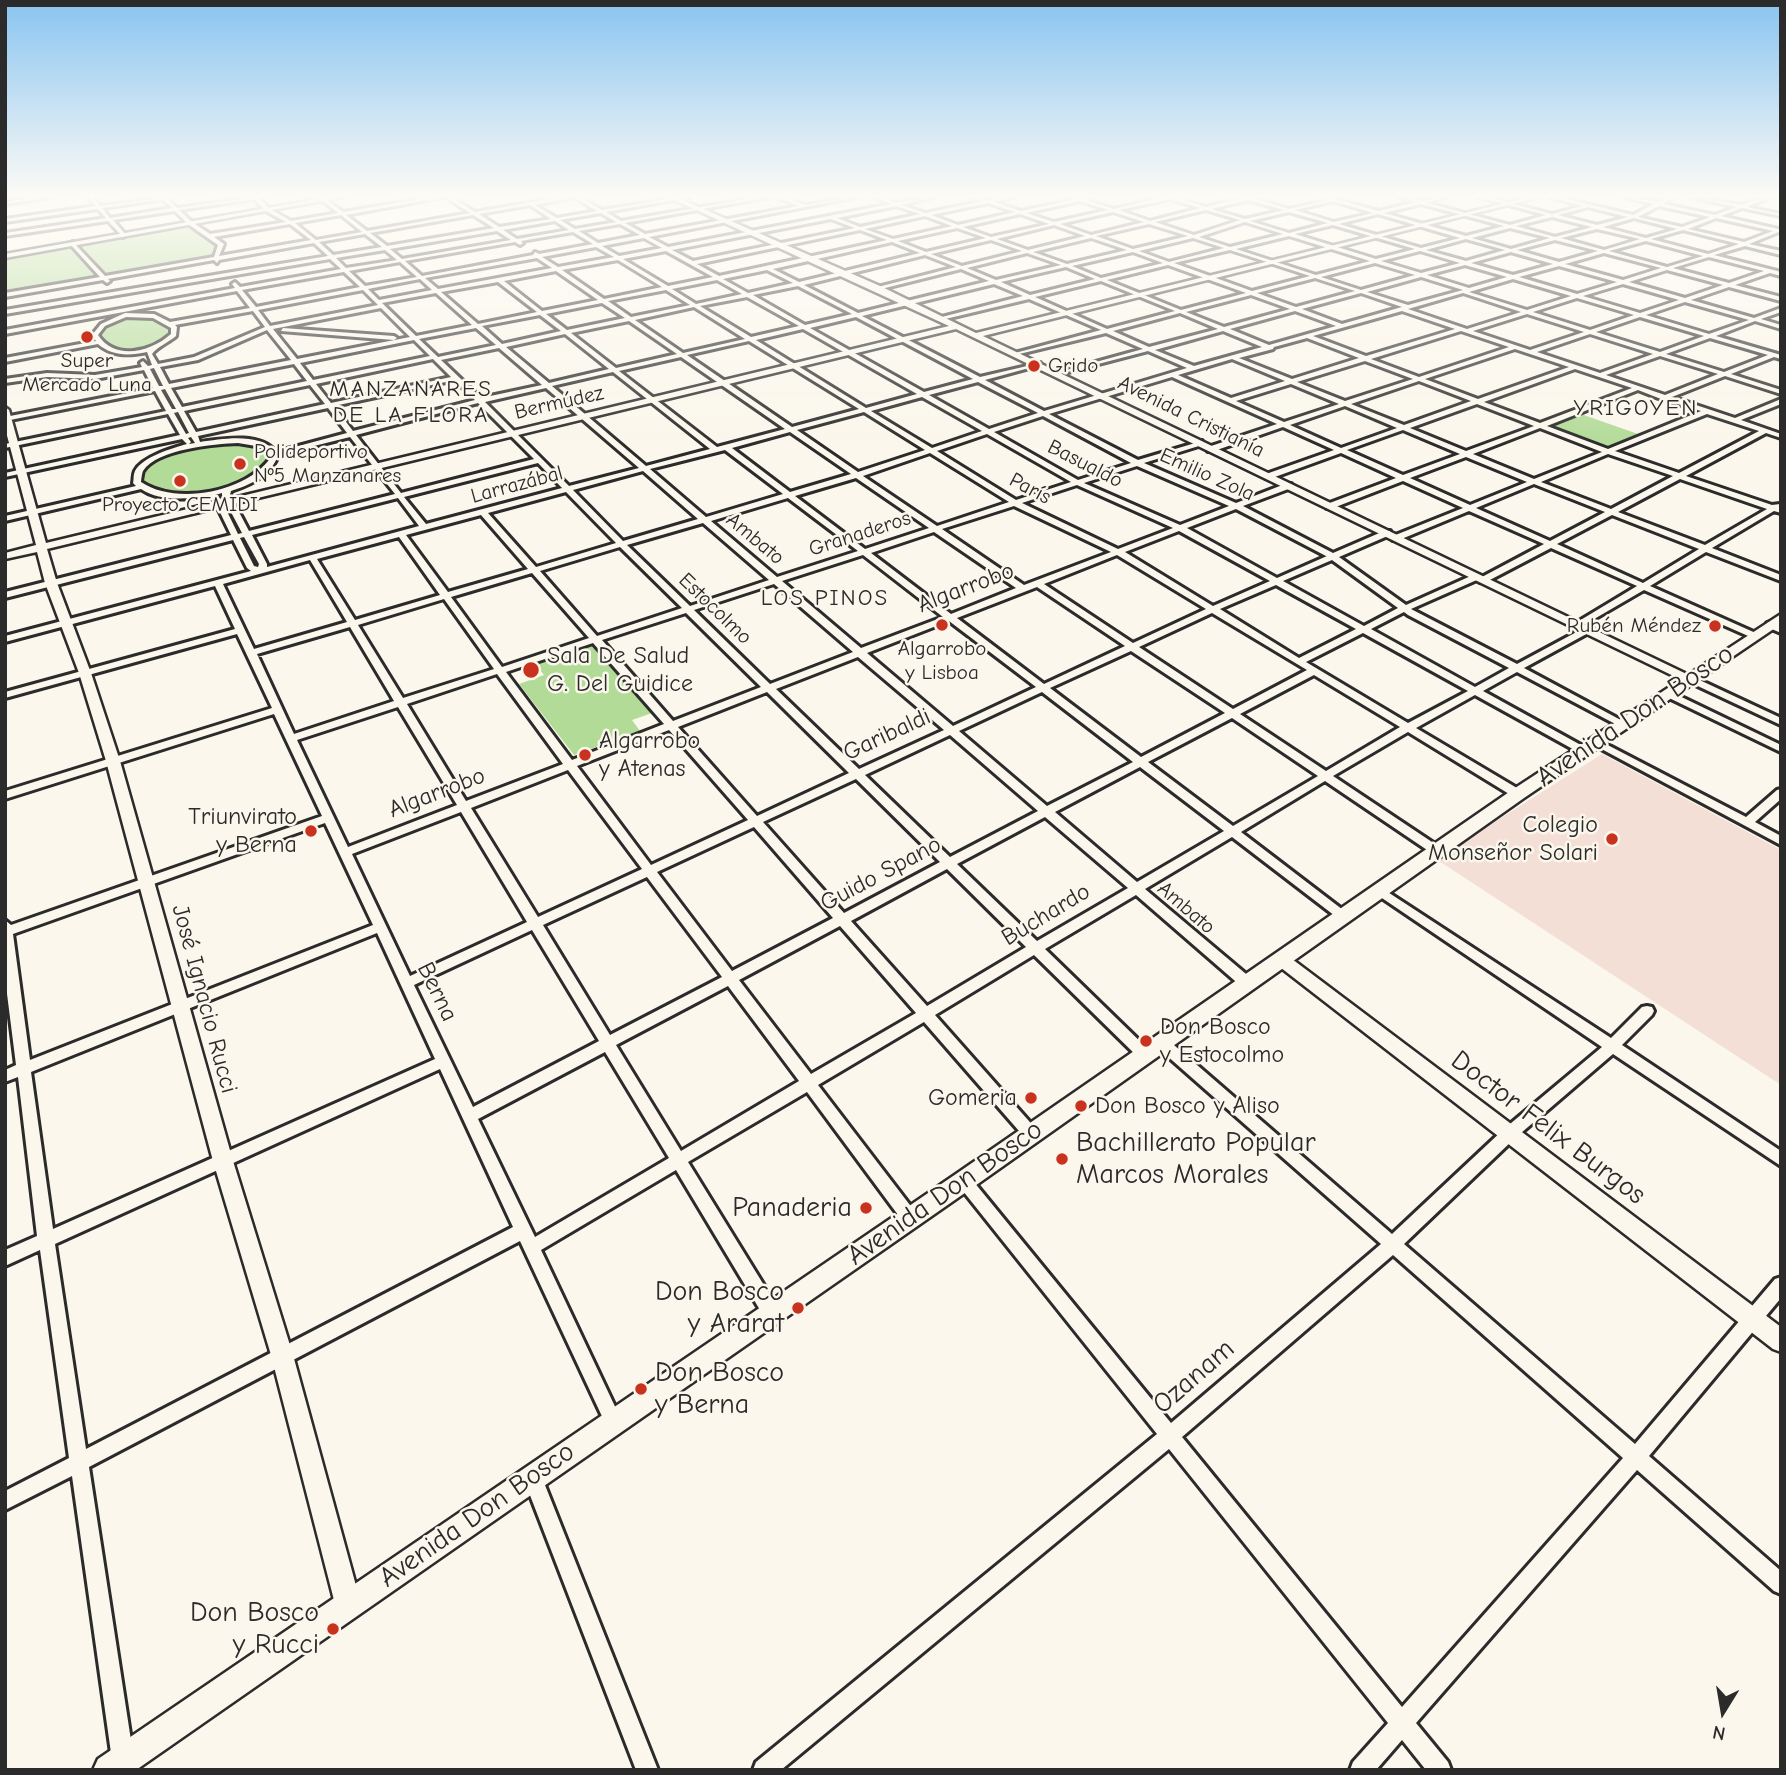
<!DOCTYPE html>
<meta charset="utf-8">
<style>
body{margin:0}
#map{position:relative;width:1786px;height:1775px;overflow:hidden;background:#fbf7ec;font-family:"Comic Neue",sans-serif}
canvas{display:block}
.frame{position:absolute;inset:0;border:7px solid #2b2b2b;pointer-events:none}
.north{position:absolute;left:1688px;top:1677px;width:70px;height:70px;-webkit-text-stroke:5px #fbf7ec;paint-order:stroke;rotate:191deg;font-size:19px;font-weight:700;line-height:28px;text-align:center;color:#2b2b2b}
.north::after{content:'';display:block;margin:auto;width:24px;height:32px;background:#2b2b2b;clip-path:polygon(50% 0,100% 100%,50% 72%,0 100%)}
</style>
<div id="map">
<canvas width="1786" height="1775"></canvas>
<div class="frame"></div>
<div class="north">N</div>
</div>
<script>
const ctx = document.querySelector('canvas').getContext('2d');
ctx.lineJoin = 'round';
function fillPath(path, color) { ctx.fillStyle = color; ctx.fill(path, 'evenodd'); }
function stroke(path, color, width, dash) { ctx.strokeStyle = color; ctx.lineWidth = width; ctx.lineCap = dash ? 'butt' : 'round'; ctx.setLineDash(dash || []); ctx.stroke(path); }
function drawText(font, color, halo, rows, align = 'center') {
  ctx.font = font + ' "Comic Neue",sans-serif'; ctx.lineWidth = 5; ctx.setLineDash([]); ctx.textBaseline = 'middle'; ctx.strokeStyle = halo; ctx.fillStyle = color; for (const [text, x, y, turn = 0] of rows) {
    ctx.save(); ctx.translate(x, y); ctx.rotate((+turn || 0) * Math.PI / 180); ctx.textAlign = isNaN(turn) ? turn : align; if (halo) ctx.strokeText(text, 0, 0); ctx.fillText(text, 0, 0); ctx.restore();
  }
}
const built = new Path2D(`
 M1602,754L1781,850V1085L1436,859Z`);
const green = new Path2D(`
 M188,224L218,245L214,257L108,276L77,244Z
 M70,245L100,276L5,293V257Z
 M123,317H150L168,325L170,334C157,350 101,361 100,332L106,325Z
 M1581,414L1638,434L1606,447L1549,426Z
 M236,443L262,449L268,455V462C248,488 166,510 143,480L144,473C168,449 204,444 236,443Z
 M592,642L655,712L632,720L640,731L574,755L519,684L544,675L533,661Z`);
const minor = new Path2D(`
 M39,197H51L5,204V202Z
 M88,197H93L100,206L170,197L167,198L177,208L258,197L270,209L291,221L338,213L318,197H323L343,212L433,197H443L346,215L367,231L470,213L446,197H451L475,212L563,197H573L535,205L557,218L597,211L574,197H579L602,210L680,197H690L606,212L621,221L759,197H769L625,223L645,234L799,206L777,197H783L805,205L857,197L649,237L668,247L891,204L874,197H880L896,203L934,197L901,205L926,213L983,201L972,197L988,200L1013,197L994,202L1021,211L1086,197H1094L1086,200L1114,209L1165,197H1174L1206,207L1246,197H1255L1254,198L1289,209L1329,200L1321,197H1328L1379,211L1416,202L1399,197L1421,201L1446,197L1427,203L1510,225L1546,215L1478,197H1486L1552,214L1583,206L1550,197H1558L1633,215L1654,204L1625,197L1658,202L1668,197H1674L1663,204L1715,215L1736,207L1692,197L1741,205L1764,197H1770L1747,207L1781,214V216L1742,208L1721,216L1778,229L1781,228V231L1749,244L1781,251V255L1745,246L1714,255L1781,272V276L1770,273L1735,285L1781,297V301L1729,287L1691,300L1754,318L1781,308V312L1761,319L1781,325V329L1755,321L1716,336L1781,355V359L1774,357L1731,374L1781,390V394L1725,376L1672,397L1735,418L1781,399V404L1741,420L1781,434V438L1766,433L1686,476L1772,505L1780,504L1781,513L1774,511L1712,548L1781,575V581L1706,552L1650,586L1758,634L1760,636L1755,639L1644,590L1577,629L1574,628V624L1637,586L1551,548L1486,582H1480V578L1544,544L1469,511L1399,540H1393V536L1463,508L1403,481L1333,508H1327V504L1396,478L1341,453L1272,478H1266V474L1334,450L1283,427L1214,451H1208V447L1277,424L1172,377L1049,414L1138,460L1202,441V445L1144,463L1236,503L1285,484H1291V488L1243,506L1333,553L1384,531H1390V535L1339,557L1406,605L1473,575H1479V579L1411,609L1517,664L1584,628H1590V632L1524,668L1630,725L1625,728L1621,727L1517,672L1483,691L1588,749L1589,751L1588,753H1580L1475,695L1416,728L1522,791L1524,794L1522,797H1514L1408,732L1333,776L1441,848L1443,851L1441,854H1433L1325,781L1241,832L1347,913L1349,916L1347,919H1339L1232,837L1145,889L1252,979L1254,983L1252,987H1242L1136,895L1045,949L1150,1051L1152,1055L1150,1059L1145,1061L1140,1059L1034,955L935,1015L1036,1129L1038,1134L1036,1139L1031,1140L1026,1139L924,1022L818,1085L916,1213L918,1218L916,1223L910,1225L904,1223L807,1092L688,1162L778,1308L780,1314L778,1320L772,1322L766,1320L676,1170L541,1250L619,1415L622,1421L619,1427L613,1430L607,1427L520,1241L89,1467L134,1760L131,1768L126,1770L115,1768L112,1760L72,1476L5,1510V1491L69,1458L40,1250L5,1266V1250L37,1236L18,1077L5,1082V1070L16,1065L5,978V920L11,925L322,816L274,714L5,799V791L272,708L237,634L5,698V692L235,629L215,586L5,642V636L251,571L247,568L233,540L5,598V592L231,535L214,500L208,496C187,499 160,502 141,489L5,521V516L136,486L133,483C134,479 133,475 135,471C142,457 173,448 187,444L182,439L5,477V473L180,435L168,414L5,448V444L166,411L155,391L5,421V417L153,388L144,370L95,379L47,377L5,383V379L47,373L95,375L142,367L140,363L143,361L148,366L152,365L147,352C128,356 112,356 98,344L5,362V358L96,341L92,335L101,324L125,313L154,314L170,322L250,308L237,291L5,334V330L235,288L232,284L235,282L240,287L341,269L330,259L5,314V310L328,256L314,243L219,260L217,263L214,260L108,279L110,281L107,283L103,280L5,297V293L100,277L71,245L73,242L105,276L214,257L218,245L188,224L175,211L113,220L126,235L123,237L108,221L5,236V233L106,218L98,209L5,222V219L96,206ZM163,199L172,208L110,218L102,208ZM254,199L266,211L286,222L210,234L192,222L179,210ZM1170,199L1200,208L1150,221L1119,210ZM1248,200L1284,210L1245,219L1211,209ZM1080,201L1108,210L1054,222L1026,213ZM1333,201L1373,213L1334,222L1295,210ZM988,203L1015,212L958,225L931,215ZM1421,204L1504,226L1466,236L1384,213ZM530,205L551,219L499,227L479,214ZM896,206L920,214L860,227L837,218ZM1659,206L1710,217L1682,227L1638,217ZM1588,207L1628,217L1597,225L1558,215ZM1206,210L1240,220L1194,235L1155,222ZM1113,212L1144,222L1091,235L1060,224ZM1289,212L1328,223L1289,233L1250,221ZM601,213L616,222L575,229L560,220ZM1020,214L1049,224L991,237L963,227ZM1378,214L1460,238L1421,248L1339,224ZM341,215L362,232L316,240L295,223ZM473,215L494,228L387,246L370,233ZM925,216L952,226L893,239L865,229ZM1552,217L1592,227L1555,237L1516,226ZM1634,218L1677,229L1646,238L1603,227ZM1716,218L1773,231L1744,242L1688,229ZM831,219L855,228L693,261L672,250ZM555,221L569,230L517,239L503,230ZM1245,222L1283,234L1230,247L1199,237ZM290,224L311,240L219,256L224,244L214,237ZM620,224L640,235L598,243L579,231ZM1149,224L1188,236L1133,249L1096,236ZM1054,225L1085,236L1028,250L997,239ZM1333,225L1415,249L1376,259L1295,234ZM957,228L986,238L926,252L898,241ZM1510,228L1550,238L1511,249L1472,238ZM1597,229L1640,239L1604,250L1561,238ZM860,230L887,240L719,276L697,264ZM1683,230L1739,244L1708,254L1651,239ZM497,231L511,240L402,259L390,249ZM573,232L593,244L539,254L535,252L533,255L422,276L405,261L515,242L520,245L523,243L521,241ZM365,234L382,247L333,255L319,242ZM1289,236L1370,261L1316,275L1236,249ZM644,238L662,248L619,256L602,246ZM1091,238L1127,250L1067,264L1033,252ZM1193,238L1224,248L1169,262L1139,251ZM1466,239L1505,250L1466,261L1426,250ZM991,240L1022,251L962,266L931,254ZM1555,240L1598,251L1559,262L1517,250ZM1646,241L1703,256L1667,267L1609,251ZM892,242L920,253L799,282L773,269ZM596,247L614,257L558,267L542,257ZM385,250L397,260L346,268L336,258ZM1230,250L1310,276L1252,291L1174,263ZM666,251L713,277L668,286L623,259ZM1420,251L1460,263L1421,273L1381,261ZM1133,252L1163,263L1101,278L1072,266ZM1511,252L1553,264L1513,275L1471,263ZM1027,253L1061,265L996,280L967,268ZM1604,253L1661,268L1623,280L1565,264ZM925,255L956,267L874,288L877,290L961,269L989,281L858,313L804,285ZM1709,257L1764,271L1729,283L1673,268ZM537,258L552,268L438,289L425,278ZM618,260L662,287L604,299L562,270ZM400,262L417,277L365,286L349,271ZM1375,263L1415,275L1361,290L1321,277ZM1168,265L1246,293L1181,310L1107,280ZM1465,265L1507,277L1469,288L1427,275ZM1559,266L1617,282L1577,294L1519,277ZM1066,267L1095,279L1030,295L1001,282ZM767,270L793,283L748,293L723,279ZM1667,270L1723,285L1685,298L1629,282ZM556,271L598,300L542,311L504,281ZM344,272L360,287L256,307L242,290ZM1421,277L1463,290L1408,305L1367,292ZM1315,278L1355,291L1296,307L1257,293ZM420,279L432,290L379,300L368,289ZM1513,279L1571,296L1527,310L1469,292ZM717,280L742,294L696,304L672,289ZM1101,281L1175,311L1107,329L1035,297ZM498,282L537,312L478,324L441,292ZM994,284L1023,296L938,318L941,320L1029,299L1101,330L1015,353V355L1106,333L1143,349L1056,373V375L1148,351L1187,368L1044,411L985,380L1040,365V363L980,377L862,316ZM1623,284L1679,300L1640,313L1583,296ZM798,286L852,314L805,325L753,295ZM363,290L378,305L270,326L258,310ZM666,290L690,305L631,317L608,301ZM436,293L472,325L416,336L382,303ZM1361,293L1402,307L1342,324L1302,309ZM1463,293L1521,312L1467,329L1408,309ZM1251,295L1290,309L1224,327L1186,312ZM747,297L799,326L751,337L700,306ZM1577,298L1634,315L1590,330L1533,312ZM1685,302L1749,320L1709,334L1646,315ZM602,303L625,318L567,330L546,314ZM694,307L745,339L683,353L635,320ZM381,308L410,337L297,359L273,329ZM253,311L265,327L194,357L158,364L152,354C157,347 169,342 176,336L177,327L175,325ZM1295,311L1336,326L1269,345L1230,329ZM1402,311L1455,329L1366,356L1313,336ZM1180,313L1218,329L1149,347L1113,331ZM1527,314L1584,332L1530,350L1473,331ZM540,315L561,331L502,344L482,326ZM126,317L153,318L171,328V334C151,352 115,361 98,335L105,326ZM856,317L973,379L924,392L810,328ZM1640,317L1704,336L1660,352L1596,332ZM629,321L677,354L616,368L571,333ZM476,328L496,345L438,357L419,339ZM803,329L917,394L866,408L756,340ZM267,330L291,360L169,384L160,367L198,360ZM1223,331L1262,347L1194,366L1155,350ZM1461,331L1509,347L1419,377L1371,359ZM565,334L609,369L549,383L506,347ZM1590,334L1653,354L1600,373L1537,352ZM1307,338L1359,358L1292,379L1239,358L1273,349L1274,347ZM1710,338L1768,355L1724,372L1666,354ZM414,340L430,356L313,380L300,363ZM749,341L859,409L792,427L687,355ZM499,348L542,385L481,398L441,360ZM1515,349L1569,367L1478,399L1425,379ZM1660,356L1718,374L1665,395L1606,375ZM681,357L785,429L717,447L619,371ZM433,359L451,377L331,403L316,384ZM1232,359L1285,381L1231,398L1178,375ZM1365,361L1413,379L1345,401L1297,382ZM294,364L307,381L182,407L171,388ZM154,368L163,386H159L150,369ZM1575,369L1632,388L1540,423L1484,402ZM613,372L710,449L646,466L552,386ZM455,380L475,400L353,431L334,406ZM1419,381L1471,401L1404,425L1351,404ZM978,382L1038,413L989,429L929,395ZM1291,384L1339,404L1284,422L1236,401ZM310,385L325,404L196,432L184,411ZM546,388L639,468L569,486L485,402ZM165,389L176,409H172L161,390ZM1638,390L1661,399L1701,411L1608,449L1547,426ZM922,397L982,431L932,448L871,411ZM478,403L534,459L401,493L356,435ZM1477,404L1534,426L1466,451L1410,428ZM1345,406L1397,428L1341,448L1290,425ZM328,408L347,433L276,452C259,432 223,439 200,442L198,436ZM178,412L189,433L186,434L174,413ZM864,412L925,450L858,472L797,430ZM1707,414L1759,431L1679,473L1615,451ZM1043,416L1131,463L1078,480L994,432ZM1540,428L1602,452L1534,479L1473,454ZM1403,430L1460,454L1403,475L1347,450ZM790,432L851,474L790,492L732,448ZM987,434L1071,482L1016,500L937,451ZM191,437L195,443L189,444L191,442L188,438ZM350,437L395,494L249,531L230,495L231,491C250,485 272,475 278,455ZM238,443L262,447L271,457C248,492 176,506 141,482C141,481 142,473 143,471C157,449 214,444 238,443ZM725,450L783,494L706,517L650,469ZM930,453L1009,502L937,526L863,476ZM1608,454L1673,476L1611,509L1541,482ZM1466,457L1527,482L1470,505L1410,478ZM538,463L562,488L426,524L404,497ZM1137,466L1229,506L1180,525L1084,483ZM643,471L698,519L623,541L573,490ZM856,478L929,528L865,549L795,496ZM1680,479L1767,509L1705,545L1618,512ZM1534,484L1605,512L1550,541L1476,508ZM1077,485L1173,528L1118,549L1022,503ZM566,492L616,543L536,567L488,513ZM222,493V495L242,533L238,534L221,499L215,495ZM398,498L419,526L267,567V564L252,535ZM788,498L858,551L777,577L711,521ZM1014,506L1111,552L1024,585L942,529ZM1236,509L1326,556H1327L1277,578L1187,528ZM481,515L528,569L448,592L406,535ZM1612,515L1699,549L1643,583L1557,544ZM703,523L769,580L690,606L627,545ZM1179,531L1270,581L1213,606L1125,552ZM934,532L1016,588L951,614L871,553ZM244,537L259,564L258,567L254,566L240,538ZM399,537L440,595L355,620L317,559ZM620,547L682,608L597,636L540,571ZM863,555L943,617L861,648L782,581ZM1117,555L1206,609L1133,643L1044,584ZM310,560L347,622L254,649L223,584ZM1332,560L1398,608L1364,626L1283,581ZM532,573L589,638L502,667L451,597ZM774,584L853,652L770,684L694,610ZM1276,585L1356,629L1299,658L1220,609ZM1037,587L1125,646L1044,684L957,618ZM444,599L494,669L403,698L358,625ZM1404,612L1408,615L1509,668L1475,687L1371,629ZM686,613L761,687L673,721L602,640ZM1212,613L1307,670L1233,709L1139,647ZM949,621L1036,687L953,726L867,653ZM350,627L394,701L294,734L257,654ZM1363,633L1468,691L1408,723L1306,662ZM593,643L664,724L572,760L506,672ZM1131,651L1225,713L1141,757L1050,688ZM858,657L944,730L859,769L776,689ZM497,674L563,764L466,801L407,704ZM1314,675L1400,727L1326,771L1240,714ZM767,692L849,773L757,816L678,727ZM1042,692L1133,762L1047,806L959,731ZM398,707L457,805L348,847L297,740ZM1232,718L1318,776L1233,826L1148,762ZM669,730L748,820L651,865L577,766ZM950,735L1038,811L950,857L865,775ZM1140,767L1224,831L1137,882L1055,812ZM568,770L642,869L538,917L471,808ZM856,779L940,862L844,913L763,822ZM461,812L527,922L410,976L352,854ZM1045,817L1128,888L1037,941L957,864ZM325,823L373,925L30,1060L13,934ZM754,827L833,918L732,971L657,872ZM947,869L1026,947L927,1006L851,921ZM647,877L722,977L610,1035L543,925ZM840,926L916,1013L811,1074L739,980ZM532,930L599,1041L473,1107L414,985ZM377,933L435,1059L53,1229L31,1072ZM728,986L799,1081L681,1151L616,1045ZM605,1052L669,1158L535,1237L478,1119ZM440,1069L513,1227L86,1449L55,1244Z
 M283,328L394,336L397,338L394,340L281,331Z
 M1770,622L1781,626V633L1767,627V623Z
 M1691,676L1781,718V725L1687,681L1686,679Z
 M1669,691L1781,745V752L1665,696L1664,694Z
 M1598,740L1746,817L1777,790L1781,789V799L1755,822L1781,836V845L1594,745L1593,743L1594,741Z
 M1380,887L1611,1038L1642,1007L1647,1006L1652,1007L1654,1011L1652,1015L1622,1045L1781,1151V1166L1613,1054L1514,1139L1404,1244L1635,1444L1775,1279L1781,1277V1298L1649,1456L1781,1571V1594L1774,1591L1637,1470L1416,1723L1448,1762L1451,1770H1426L1402,1740L1376,1770H1350L1353,1762L1388,1723L1169,1449L781,1770H753L756,1762L1157,1434L959,1186L956,1181L959,1176L964,1174L969,1176L1171,1423L1381,1244L1157,1047L1155,1043L1157,1039L1162,1037L1167,1039L1392,1234L1504,1129L1602,1047L1376,894L1374,891L1376,888ZM1393,1255L1623,1458L1402,1707L1182,1437Z
 M532,1468L539,1470L658,1770H636L523,1477L525,1470Z`);
const tertiary = new Path2D(`
 M668,197H676L880,286L976,333L1530,197H1540L983,336L1697,679L1696,682H1686L956,329L47,549L57,583L91,673L120,761L233,1161L293,1355L361,1604L357,1613L348,1617L339,1613L335,1604L271,1355L213,1161L106,761L79,673L45,583L37,552L5,559V553L36,545L5,428V407L9,410L46,543L949,326Z
 M1282,954L1288,956L1781,1327V1352L1773,1349L1276,964L1274,960L1276,956Z`);
const secondary = new Path2D(`
 M330,197H344L5,258V254Z
 M1781,614V624L1524,798L972,1188L136,1770H93L98,1759L956,1174L1512,790Z`);
const markers = [
 [87,337,7,"#c8321e"],
 [1034,366,7,"#c8321e"],
 [240,464,7,"#c8321e"],
 [180,481,7,"#c8321e"],
 [942,625,7,"#c8321e"],
 [1715,626,7,"#c8321e"],
 [531,670,9,"#c8321e"],
 [585,755,7,"#c8321e"],
 [311,831,7,"#c8321e"],
 [1612,839,7,"#c8321e"],
 [1146,1041,7,"#c8321e"],
 [1031,1098,7,"#c8321e"],
 [1081,1106,7,"#c8321e"],
 [1062,1159,7,"#c8321e"],
 [866,1208,7,"#c8321e"],
 [798,1308,7,"#c8321e"],
 [641,1389,7,"#c8321e"],
 [333,1629,7,"#c8321e"]
];
const farPoinames = [
 ["Super",87,361],
 ["Mercado Luna",87,385],
 ["Grido",1048,366,"left"],
 ["Polideportivo",254,452,"left"],
 ["Nº5 Manzanares",254,476,"left"],
 ["Proyecto CEMIDI",180,505],
 ["Rubén Méndez",1701,626,"right"],
 ["Algarrobo",942,649],
 ["y Lisboa",942,673]
];
const farStreetnames = [
 ["Bermúdez",559,403,-13],
 ["Avenida Cristianía",1191,417,26],
 ["Basualdo",1085,464,27],
 ["Emilio Zola",1207,475,24],
 ["Larrazábal",517,485,-15],
 ["París",1030,489,28],
 ["Granaderos",860,534,-18],
 ["Ambato",755,539,40],
 ["Estocolmo",715,609,44],
 ["Ambato",1186,908,41]
];
const farQuarternames = [
 ["MANZANARES",411,389],
 ["DE LA FLORA",411,415],
 ["YRIGOYEN",1636,408],
 ["LOS PINOS",825,598]
];
const streetNames = [
 ["Algarrobo",966,588,-21],
 ["Garibaldi",887,735,-25],
 ["Algarrobo",437,793,-21],
 ["Guido Spano",881,874,-28],
 ["Buchardo",1046,915,-31],
 ["Berna",437,992,64],
 ["José Ignacio Rucci",204,999,75]
];
const poiNames = [
 ["Sala De Salud",547,656],
 ["G. Del Guidice",547,684],
 ["Algarrobo",599,741],
 ["y Atenas",599,769],
 ["Triunvirato",297,817,"right"],
 ["y Berna",297,845,"right"],
 ["Colegio",1598,825,"right"],
 ["Monseñor Solari",1598,853,"right"],
 ["Don Bosco",1160,1027],
 ["y Estocolmo",1160,1055],
 ["Gomeria",1017,1098,"right"],
 ["Don Bosco y Aliso",1095,1106]
];
const nearStreetnames = [
 ["Avenida Don Bosco",1635,716,-34],
 ["Doctor Felix Burgos",1548,1128,37],
 ["Avenida Don Bosco",945,1193,-35],
 ["Ozanam",1194,1377,-41],
 ["Avenida Don Bosco",477,1515,-35]
];
const nearPoinames = [
 ["Bachillerato Popular",1076,1143,"left"],
 ["Marcos Morales",1076,1175,"left"],
 ["Panaderia",852,1208],
 ["Don Bosco",784,1292],
 ["y Ararat",784,1324],
 ["Don Bosco",655,1373,"left"],
 ["y Berna",655,1405,"left"],
 ["Don Bosco",319,1613],
 ["y Rucci",319,1645]
];
fillPath(built, '#f4dfd6');
fillPath(green, '#b3db98');
stroke(minor, '#2b2b2b', 6);
stroke(tertiary, '#2b2b2b', 5);
stroke(secondary, '#2b2b2b', 5);
fillPath(minor, '#fbf7ec');
fillPath(tertiary, '#fbf7ec');
fillPath(secondary, '#fbf7ec');
const sky = ctx.createLinearGradient(0, 0, 0, 446);
sky.addColorStop(0, '#89c4f0');
sky.addColorStop(0.44, '#fdfbf6');
sky.addColorStop(1, '#fdfbf600');
ctx.fillStyle = sky;
ctx.fillRect(0, 0, 1786, 446);
for (const [x, y, r, color] of markers) { const dot = new Path2D(); dot.arc(x, y, r, 0, 2 * Math.PI); ctx.fillStyle = color; ctx.fill(dot); stroke(dot, '#fbf7ec', 2.5); }
drawText('21px', '#2b2b2b', '#fbf7ec', farPoinames);
drawText('21px', '#2b2b2b', '#fbf7ec', farStreetnames);
ctx.letterSpacing = '2px';
drawText('23px', '#2b2b2b', '#fbf7ec', farQuarternames);
ctx.letterSpacing = '0px';
drawText('24px', '#2b2b2b', '#fbf7ec', streetNames);
drawText('24px', '#2b2b2b', '#fbf7ec', poiNames, 'left');
drawText('28px', '#2b2b2b', '#fbf7ec', nearStreetnames);
drawText('28px', '#2b2b2b', '#fbf7ec', nearPoinames, 'right');
</script>
